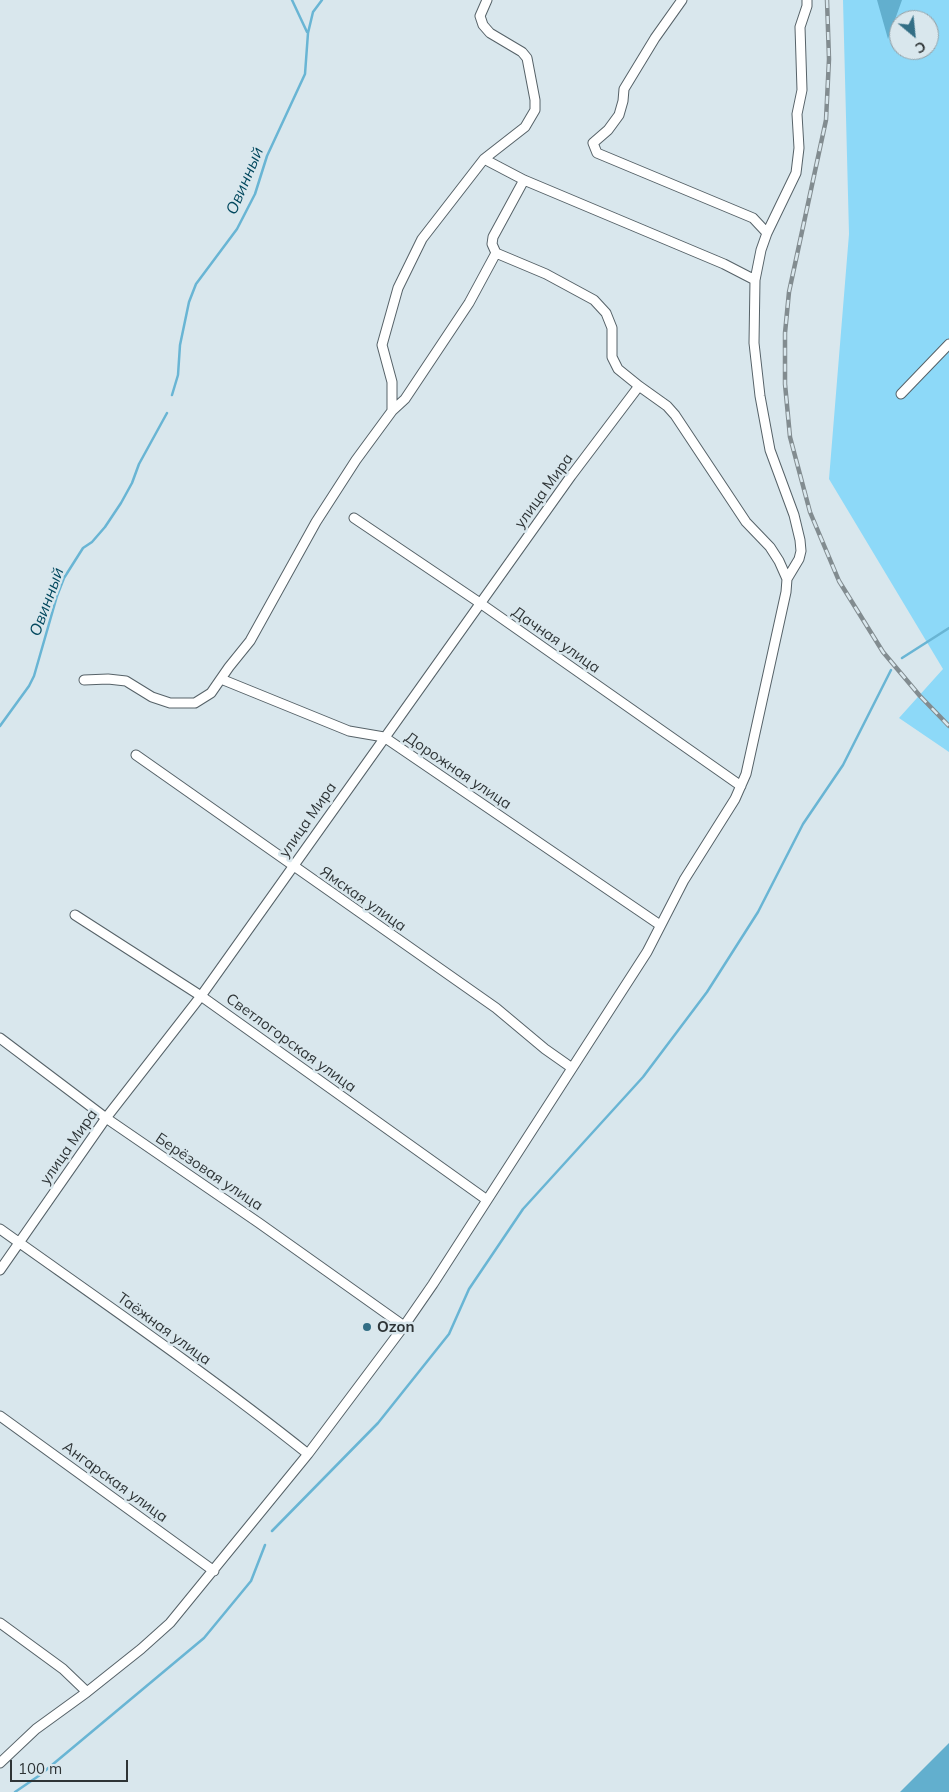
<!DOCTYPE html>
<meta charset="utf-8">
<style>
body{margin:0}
#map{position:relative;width:949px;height:1792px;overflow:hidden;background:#d9e7ed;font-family:Mulish,sans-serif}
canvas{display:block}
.north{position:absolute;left:889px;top:10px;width:50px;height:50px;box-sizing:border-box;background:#d9e7ed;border:1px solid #959fa4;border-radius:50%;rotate:152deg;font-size:14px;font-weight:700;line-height:20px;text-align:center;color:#2e3436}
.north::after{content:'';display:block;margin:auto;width:18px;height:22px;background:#326e85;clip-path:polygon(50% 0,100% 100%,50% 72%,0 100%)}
.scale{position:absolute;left:10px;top:1760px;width:118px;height:22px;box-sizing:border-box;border:2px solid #2e3436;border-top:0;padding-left:6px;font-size:15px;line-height:18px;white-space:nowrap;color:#2e3436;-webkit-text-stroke:4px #d9e7ed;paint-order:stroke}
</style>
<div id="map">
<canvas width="949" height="1792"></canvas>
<div class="north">С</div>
<div class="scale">100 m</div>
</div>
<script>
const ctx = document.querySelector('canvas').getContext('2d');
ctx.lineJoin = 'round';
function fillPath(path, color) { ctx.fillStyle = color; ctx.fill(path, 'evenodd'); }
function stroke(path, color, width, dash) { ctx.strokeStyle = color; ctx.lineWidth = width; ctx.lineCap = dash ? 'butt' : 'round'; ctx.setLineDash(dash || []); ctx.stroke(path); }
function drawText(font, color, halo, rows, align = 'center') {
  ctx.font = font + ' Mulish,sans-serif'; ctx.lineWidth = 5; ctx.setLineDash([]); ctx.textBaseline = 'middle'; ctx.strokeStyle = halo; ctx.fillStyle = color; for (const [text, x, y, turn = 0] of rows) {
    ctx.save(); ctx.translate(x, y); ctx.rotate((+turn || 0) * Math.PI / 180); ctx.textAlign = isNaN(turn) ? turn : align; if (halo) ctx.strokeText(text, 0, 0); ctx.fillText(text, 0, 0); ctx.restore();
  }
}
const green = new Path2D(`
 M843,0H949V752L899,718L943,669L829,479L849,234ZM899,20H929V50H899Z`);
const forest = new Path2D(`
 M877,0H902L888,39Z
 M949,1743V1792H900Z`);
const stream = new Path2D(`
 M292,0L307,32
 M172,395L178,375L180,345L189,302L196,284L237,229L255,194L267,156L305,74L308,33L313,12L322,0
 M902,658L949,628
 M0,726L29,686L34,676L57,596L64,578L83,548L92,542L105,527L121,503L132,483L139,464L167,413
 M272,1531L378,1423L449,1334L469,1289L523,1209L643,1077L707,992L758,912L803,824L843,765L891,670
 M15,1792L40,1775L204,1638L251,1581L265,1545`);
const minor = new Path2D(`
 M682,0L655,38L624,89L623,101L619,115L608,130L593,143L597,153L753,218L767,233
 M484,159L524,180L724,264L755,280
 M901,394L949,344
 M392,411V382L382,345L398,288L422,239L484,159L525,127L535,110V100L527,58L522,52L490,33L483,25L480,16L487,0
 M354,518L480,603L741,786
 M787,579L799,559L801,551L800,540L794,515L770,450L760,396L754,343L755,280L761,250L767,233L796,173L799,148L797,114L802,90L800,27L807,6V0
 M221,679L349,731L384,737L660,925
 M84,680L108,679L126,681L152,697L170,703H195L211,693L229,667L250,641L316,522L356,460L392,411L405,399L469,303L496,253L492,244L493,237L524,180
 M136,755L496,1008L545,1049L572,1068
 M75,915L201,996L487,1200
 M0,1038L106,1118L259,1223L404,1326
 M0,1229C104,1303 209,1375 308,1454
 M0,1270L106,1118L201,996L571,476L639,386
 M0,1416L214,1571
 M0,1623L63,1669L87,1692
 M0,1763L36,1729L87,1692L141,1649L170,1623L308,1454L404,1326L433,1284L647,952L684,880L735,799L746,774L786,592L787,579L779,561L770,547L746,522L675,415L667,406L639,386L618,369L612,357V328L606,313L594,300L546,274L496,253`);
const rail = new Path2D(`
 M827,0L829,59L826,120L789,292L785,333V384L790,437L810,512L839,581L883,652L920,696L949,726`);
const markers = [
 [367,1327,5,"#326e85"]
];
const streetNames = [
 ["улица Мира",544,491,-54],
 ["Дачная улица",556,640,35],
 ["Дорожная улица",458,771,34],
 ["улица Мира",308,820,-55],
 ["Ямская улица",363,899,35],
 ["Светлогорская улица",291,1043,36],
 ["улица Мира",69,1147,-55],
 ["Берёзовая улица",209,1172,34],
 ["Таёжная улица",164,1329,36],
 ["Ангарская улица",115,1482,36]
];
const poiNames = [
 ["Ozon",377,1327]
];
const waterNames = [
 ["Овинный",245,181,-67],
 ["Овинный",47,602,-70]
];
fillPath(green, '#8dd9f8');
fillPath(forest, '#62afce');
stroke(stream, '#69b5d4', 2.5);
stroke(minor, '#566268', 11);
stroke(minor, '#fff', 9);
stroke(rail, '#828c90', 4.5);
stroke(rail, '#d9e7ed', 2.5, [8]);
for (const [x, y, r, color] of markers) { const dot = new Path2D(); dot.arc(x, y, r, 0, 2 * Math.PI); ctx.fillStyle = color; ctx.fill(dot); stroke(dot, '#d9e7ed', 2); }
drawText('15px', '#2e3436', '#d9e7ed', streetNames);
drawText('bold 15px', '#2e3436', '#d9e7ed', poiNames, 'left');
drawText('italic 16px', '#02485e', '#d9e7ed', waterNames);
</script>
